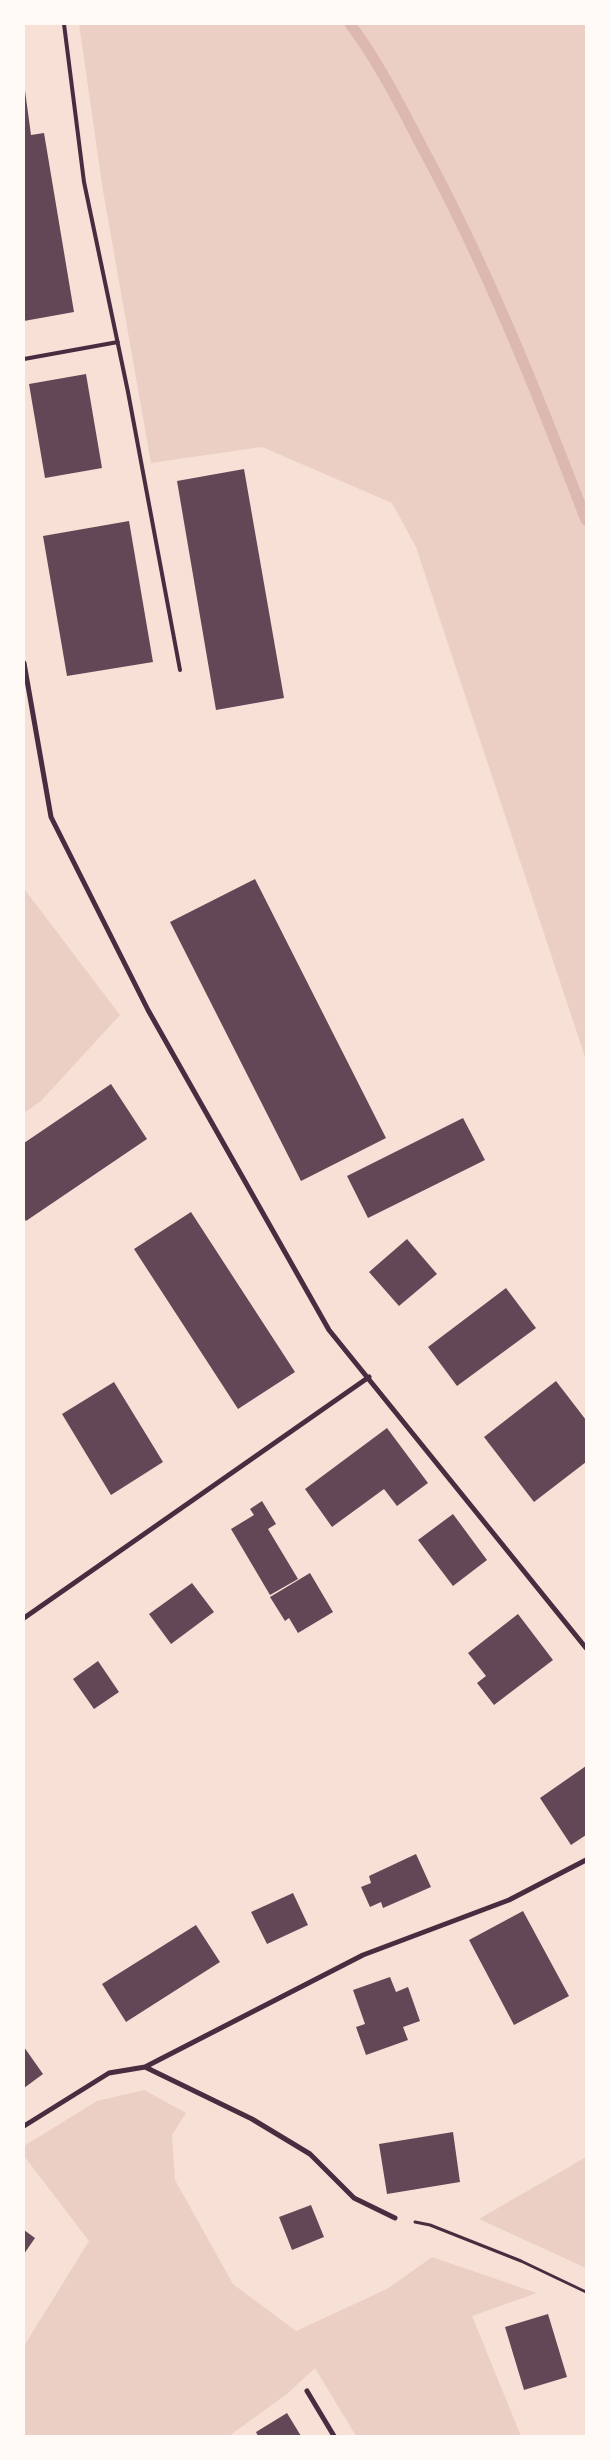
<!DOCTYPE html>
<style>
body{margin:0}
#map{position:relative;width:610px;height:2460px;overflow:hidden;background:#f7e1d7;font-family:"Times New Roman",serif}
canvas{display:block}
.frame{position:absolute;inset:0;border:25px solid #fffaf5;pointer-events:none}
</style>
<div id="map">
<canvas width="610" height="2460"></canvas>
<div class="frame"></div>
</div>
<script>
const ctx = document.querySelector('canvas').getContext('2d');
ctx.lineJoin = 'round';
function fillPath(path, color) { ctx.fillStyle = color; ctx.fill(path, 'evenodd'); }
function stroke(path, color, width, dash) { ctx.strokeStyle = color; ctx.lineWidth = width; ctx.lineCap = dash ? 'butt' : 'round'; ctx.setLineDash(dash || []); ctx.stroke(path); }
const green = new Path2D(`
 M79,24H586V1060L416,547L392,503L262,447L151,463L102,185Z
 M25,890L120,1015L41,1101L24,1113Z
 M144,2090L186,2113L172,2135L175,2180L233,2284L296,2331L387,2289L432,2257L537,2293L472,2316L521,2436H356L315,2368L287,2394L229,2436H24V2346L89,2241L24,2156V2146L97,2101Z
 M586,2157V2268L479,2219Z`);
const stream = new Path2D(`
 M350,24C378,61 399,103 421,145C486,265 537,392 586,520`);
const building = new Path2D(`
 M24,83L31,135L44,133L74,312L24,321Z
 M86,374L102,468L45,478L29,384Z
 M244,469L284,698L216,710L177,481Z
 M129,521L153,662L67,676L43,536Z
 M255,879L386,1138L301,1181L170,922Z
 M111,1084L147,1139L26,1221L24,1218V1143Z
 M463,1118L485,1160L368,1218L347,1176Z
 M191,1212L295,1372L238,1409L134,1249Z
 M407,1239L437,1274L399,1306L369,1272Z
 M506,1288L536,1328L457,1386L428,1347Z
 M556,1381L586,1420V1462L534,1502L484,1437Z
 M114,1382L163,1462L111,1495L62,1414Z
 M387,1428L428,1483L397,1506L384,1489L332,1527L305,1489Z
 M262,1501L276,1524L268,1529L298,1579L270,1595L231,1529L254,1515L250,1509Z
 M453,1514L487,1560L453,1586L418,1540Z
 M310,1573L333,1612L298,1633L289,1618L285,1621L270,1597Z
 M192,1583L214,1612L171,1644L149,1614Z
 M518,1614L553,1660L494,1705L477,1683L486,1676L468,1653Z
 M98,1661L119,1692L94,1709L73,1679Z
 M586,1766V1835L571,1845L540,1798Z
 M416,1854L431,1887L383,1908L381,1902L370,1907L361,1887L371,1883L369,1876Z
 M293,1893L308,1925L267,1944L251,1912Z
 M523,1911L569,1996L514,2025L469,1940Z
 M196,1925L220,1962L126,2022L102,1984Z
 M390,1977L396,1992L408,1987L420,2021L403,2027L408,2040L366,2055L356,2027L365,2024L353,1990Z
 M24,2047L43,2074L24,2088Z
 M453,2132L460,2182L387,2194L379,2144Z
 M311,2205L324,2237L292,2250L279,2217Z
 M24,2230L35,2238L24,2254Z
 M548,2314L567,2377L524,2390L505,2327Z
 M287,2413L301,2436H258L256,2432Z`);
const path = new Path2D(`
 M415,2222L430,2225L521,2261L586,2292`);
const service = new Path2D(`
 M64,24L84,182L128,392L180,670
 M24,359L118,342`);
const minor = new Path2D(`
 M24,663L51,817L148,1010L329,1330L586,1648
 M24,1618L369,1377
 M145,2067L252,2119L310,2154L354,2198L395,2218
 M24,2126L109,2073L145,2067L363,1955L509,1900L586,1860
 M307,2391L334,2436`);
fillPath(green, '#ebcfc5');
stroke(stream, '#dcb8b0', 11);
fillPath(building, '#644757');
stroke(path, '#4a2c40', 3);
stroke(service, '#4a2c40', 4);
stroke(minor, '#4a2c40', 5);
</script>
